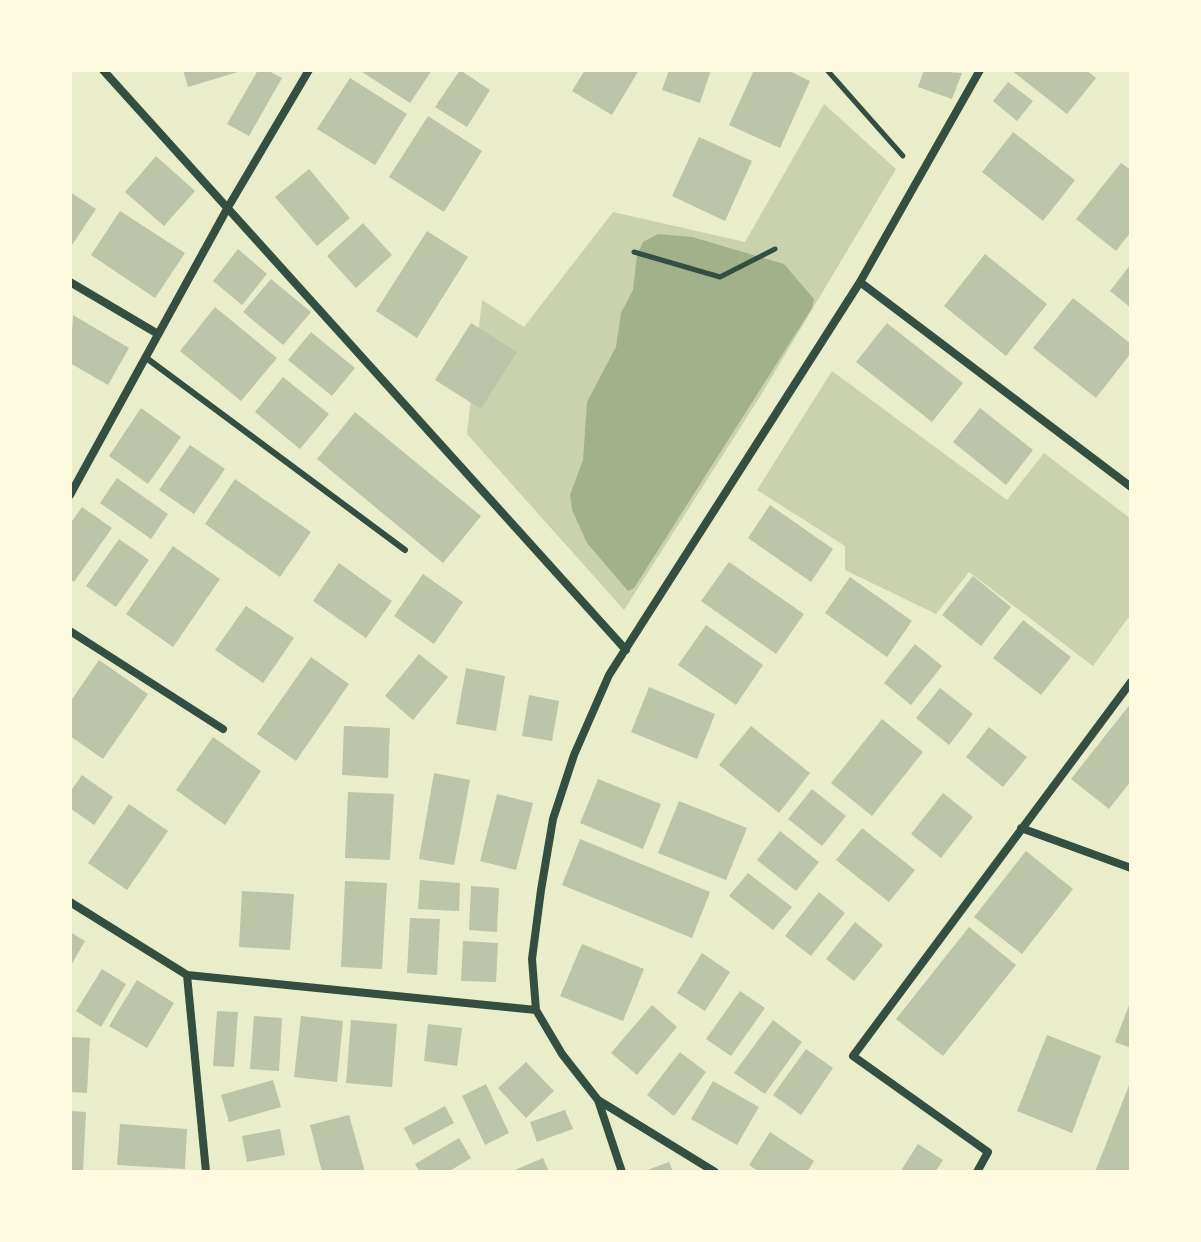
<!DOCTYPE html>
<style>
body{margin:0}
#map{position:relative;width:1201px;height:1242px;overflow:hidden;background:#e9edc9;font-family:"Titillium Web",sans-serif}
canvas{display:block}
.frame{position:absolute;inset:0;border:72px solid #fefae0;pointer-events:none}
</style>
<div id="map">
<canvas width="1201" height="1242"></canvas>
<div class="frame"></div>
</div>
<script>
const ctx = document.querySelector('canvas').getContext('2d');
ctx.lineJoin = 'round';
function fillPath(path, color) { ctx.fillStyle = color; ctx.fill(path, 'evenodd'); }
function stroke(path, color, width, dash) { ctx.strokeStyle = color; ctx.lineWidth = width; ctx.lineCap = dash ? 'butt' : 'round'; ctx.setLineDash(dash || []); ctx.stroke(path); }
const green = new Path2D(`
 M824,104L896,169L761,395L624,610L467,434L482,300L524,327L613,212L745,242Z
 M832,371L1007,500L1044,453L1131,519V614L1093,666L969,572L936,614L845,570V546L757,490Z`);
const water = new Path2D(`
 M658,234L692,237L784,264L814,299L812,308L634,588L628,591L587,543L572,510L570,495L583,460L587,402L616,347L621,313L633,290L637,255L643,242Z`);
const building = new Path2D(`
 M183,70H241V71L188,87Z
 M258,70H267L282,78L249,136L227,124Z
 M359,70H432L410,103Z
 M460,70L490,90L467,127L435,107Z
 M585,70H639L612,115L572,91Z
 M669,70H711L700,103L662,90Z
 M754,70H787L810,81L780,148L729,125Z
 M924,70L962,73L952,99L918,87Z
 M1011,70H1086L1096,78L1067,114Z
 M350,78L407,114L375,165L317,129Z
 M1008,82L1033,101L1017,121L993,101Z
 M428,116L482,151L444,212L389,177Z
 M1013,132L1075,180L1043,221L982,172Z
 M699,137L752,161L725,221L672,196Z
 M156,156L195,191L164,226L125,192Z
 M1121,163L1131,170V232L1116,251L1076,219Z
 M309,169L350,218L317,246L275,197Z
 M70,192L96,209L70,248Z
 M120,211L185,253L155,298L91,255Z
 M363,223L392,255L356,288L327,256Z
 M427,231L468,257L417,338L376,311Z
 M238,249L267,274L242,305L213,281Z
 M985,254L1047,304L1006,356L944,306Z
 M1131,264V308L1110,291Z
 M271,279L311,312L283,345L243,312Z
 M1073,298L1131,344V353L1096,398L1033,348Z
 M215,307L277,358L241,401L180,351Z
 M73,315L129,348L108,385L70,363Z
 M471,323L517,352L481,409L435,380Z
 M887,323L963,383L932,422L856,362Z
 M311,332L355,368L332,396L288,360Z
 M283,377L329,414L300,449L255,412Z
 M141,408L181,437L148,484L109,456Z
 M980,408L1033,450L1006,485L953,442Z
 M355,412L481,516L443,563L317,459Z
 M190,445L225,469L194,514L159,490Z
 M117,478L168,514L151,539L100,503Z
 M235,479L311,532L280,577L205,524Z
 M770,505L833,549L811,582L748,538Z
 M82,507L112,528L74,582L70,579V524Z
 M119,539L149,560L116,607L86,586Z
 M173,546L220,579L173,647L126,614Z
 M729,562L804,614L776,654L701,601Z
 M339,563L392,601L366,638L313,601Z
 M423,574L463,602L434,644L394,616Z
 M973,576L1011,607L981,646L942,615Z
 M850,577L912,621L887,657L825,613Z
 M246,606L294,638L263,683L215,650Z
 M1023,620L1071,657L1041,695L993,658Z
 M706,625L763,665L736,705L678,665Z
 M915,644L942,666L911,705L884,683Z
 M419,654L448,677L413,720L385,696Z
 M311,657L349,684L296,761L257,734Z
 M99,660L148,694L103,759L70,736V702Z
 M466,668L505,676L496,731L456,724Z
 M649,687L715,714L697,759L631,732Z
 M940,688L973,714L949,745L916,718Z
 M529,695L559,701L552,741L522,736Z
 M1131,703V781L1109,809L1071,779Z
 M882,719L923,752L872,816L831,783Z
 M344,726L390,728L388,778L342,775Z
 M751,726L810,773L779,813L719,765Z
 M989,727L1027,757L1003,787L966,757Z
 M213,737L261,771L225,825L176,790Z
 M434,773L470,780L454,865L419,859Z
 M82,775L113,797L94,825L70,808V792Z
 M598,779L661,804L643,849L580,823Z
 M812,789L846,816L822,846L788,819Z
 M348,792L394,794L390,860L345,858Z
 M943,793L973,817L941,858L911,834Z
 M497,794L533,803L516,870L480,861Z
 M679,801L747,828L726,880L658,853Z
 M129,804L168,831L127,890L88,863Z
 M862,828L915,870L889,902L836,860Z
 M780,831L819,862L796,891L757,860Z
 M580,839L710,892L692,938L562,885Z
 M1026,851L1073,889L1022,954L974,917Z
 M748,873L792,907L773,930L729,896Z
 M420,880L460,883L459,911L418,909Z
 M345,881L387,883L382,969L341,967Z
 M471,886L499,888L497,932L469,930Z
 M242,891L294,894L290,950L239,947Z
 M819,892L845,913L811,956L785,936Z
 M410,918L440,919L437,975L407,973Z
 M855,922L883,945L854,981L826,959Z
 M969,927L1016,965L943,1056L896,1019Z
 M70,932L85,941L70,967Z
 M463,941L498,943L496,982L461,981Z
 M582,944L644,969L623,1021L560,996Z
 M702,953L730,972L705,1011L677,993Z
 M102,969L126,984L101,1027L76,1011Z
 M137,980L174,1003L147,1048L109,1026Z
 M740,991L765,1008L731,1056L706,1039Z
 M1131,1000V1048L1115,1042Z
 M652,1005L677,1027L637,1075L611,1053Z
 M217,1011L238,1012L234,1067L213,1066Z
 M254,1016L282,1018L279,1071L250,1069Z
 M301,1016L343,1021L337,1082L294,1077Z
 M351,1020L397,1024L392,1087L346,1083Z
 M773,1020L802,1042L765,1094L734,1073Z
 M428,1024L462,1028L457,1066L424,1061Z
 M1047,1035L1101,1056L1072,1133L1017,1111Z
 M70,1037L90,1038L87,1093L70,1092Z
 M806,1049L833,1068L801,1115L773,1095Z
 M680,1052L706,1072L674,1116L647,1095Z
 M526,1062L554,1091L526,1118L498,1088Z
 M273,1080L281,1107L229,1122L221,1095Z
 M1131,1080V1172H1095Z
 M713,1081L759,1107L737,1145L691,1119Z
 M486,1084L509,1133L485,1145L462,1096Z
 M445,1106L454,1123L413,1145L404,1128Z
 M565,1110L573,1129L537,1142L530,1122Z
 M70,1111L86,1112L83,1171L70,1170Z
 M349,1115L365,1172H322L310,1125Z
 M120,1124L187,1129L185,1169L117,1165Z
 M280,1129L285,1155L247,1162L242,1136Z
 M770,1132L814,1161L807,1172H759L749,1165Z
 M459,1138L471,1158L448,1172H420L415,1164Z
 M918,1144L943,1160L935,1172H900Z
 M543,1158L549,1172H510Z
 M669,1162L673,1172H642Z`);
const path = new Path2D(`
 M827,70L903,156
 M634,252L720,277L775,249`);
const service = new Path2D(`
 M145,357L405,550`);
const minor = new Path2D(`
 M103,70L626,650
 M70,282L158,334
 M860,282L1131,487
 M70,495L227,209L309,70
 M70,631L223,729
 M1021,828L1131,868
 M70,902L187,975L536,1010
 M187,975L206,1172
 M598,1100L715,1172
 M622,1172L598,1100L562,1054L536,1010L532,959L541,890L553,819L574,755L609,675L860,282L980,70
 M977,1172L988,1152L853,1056L1131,682`);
fillPath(green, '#cad2ad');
fillPath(water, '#a3b18a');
fillPath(building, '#bcc5a7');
stroke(path, '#344e41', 5);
stroke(service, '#344e41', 6);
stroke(minor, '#344e41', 8);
</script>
